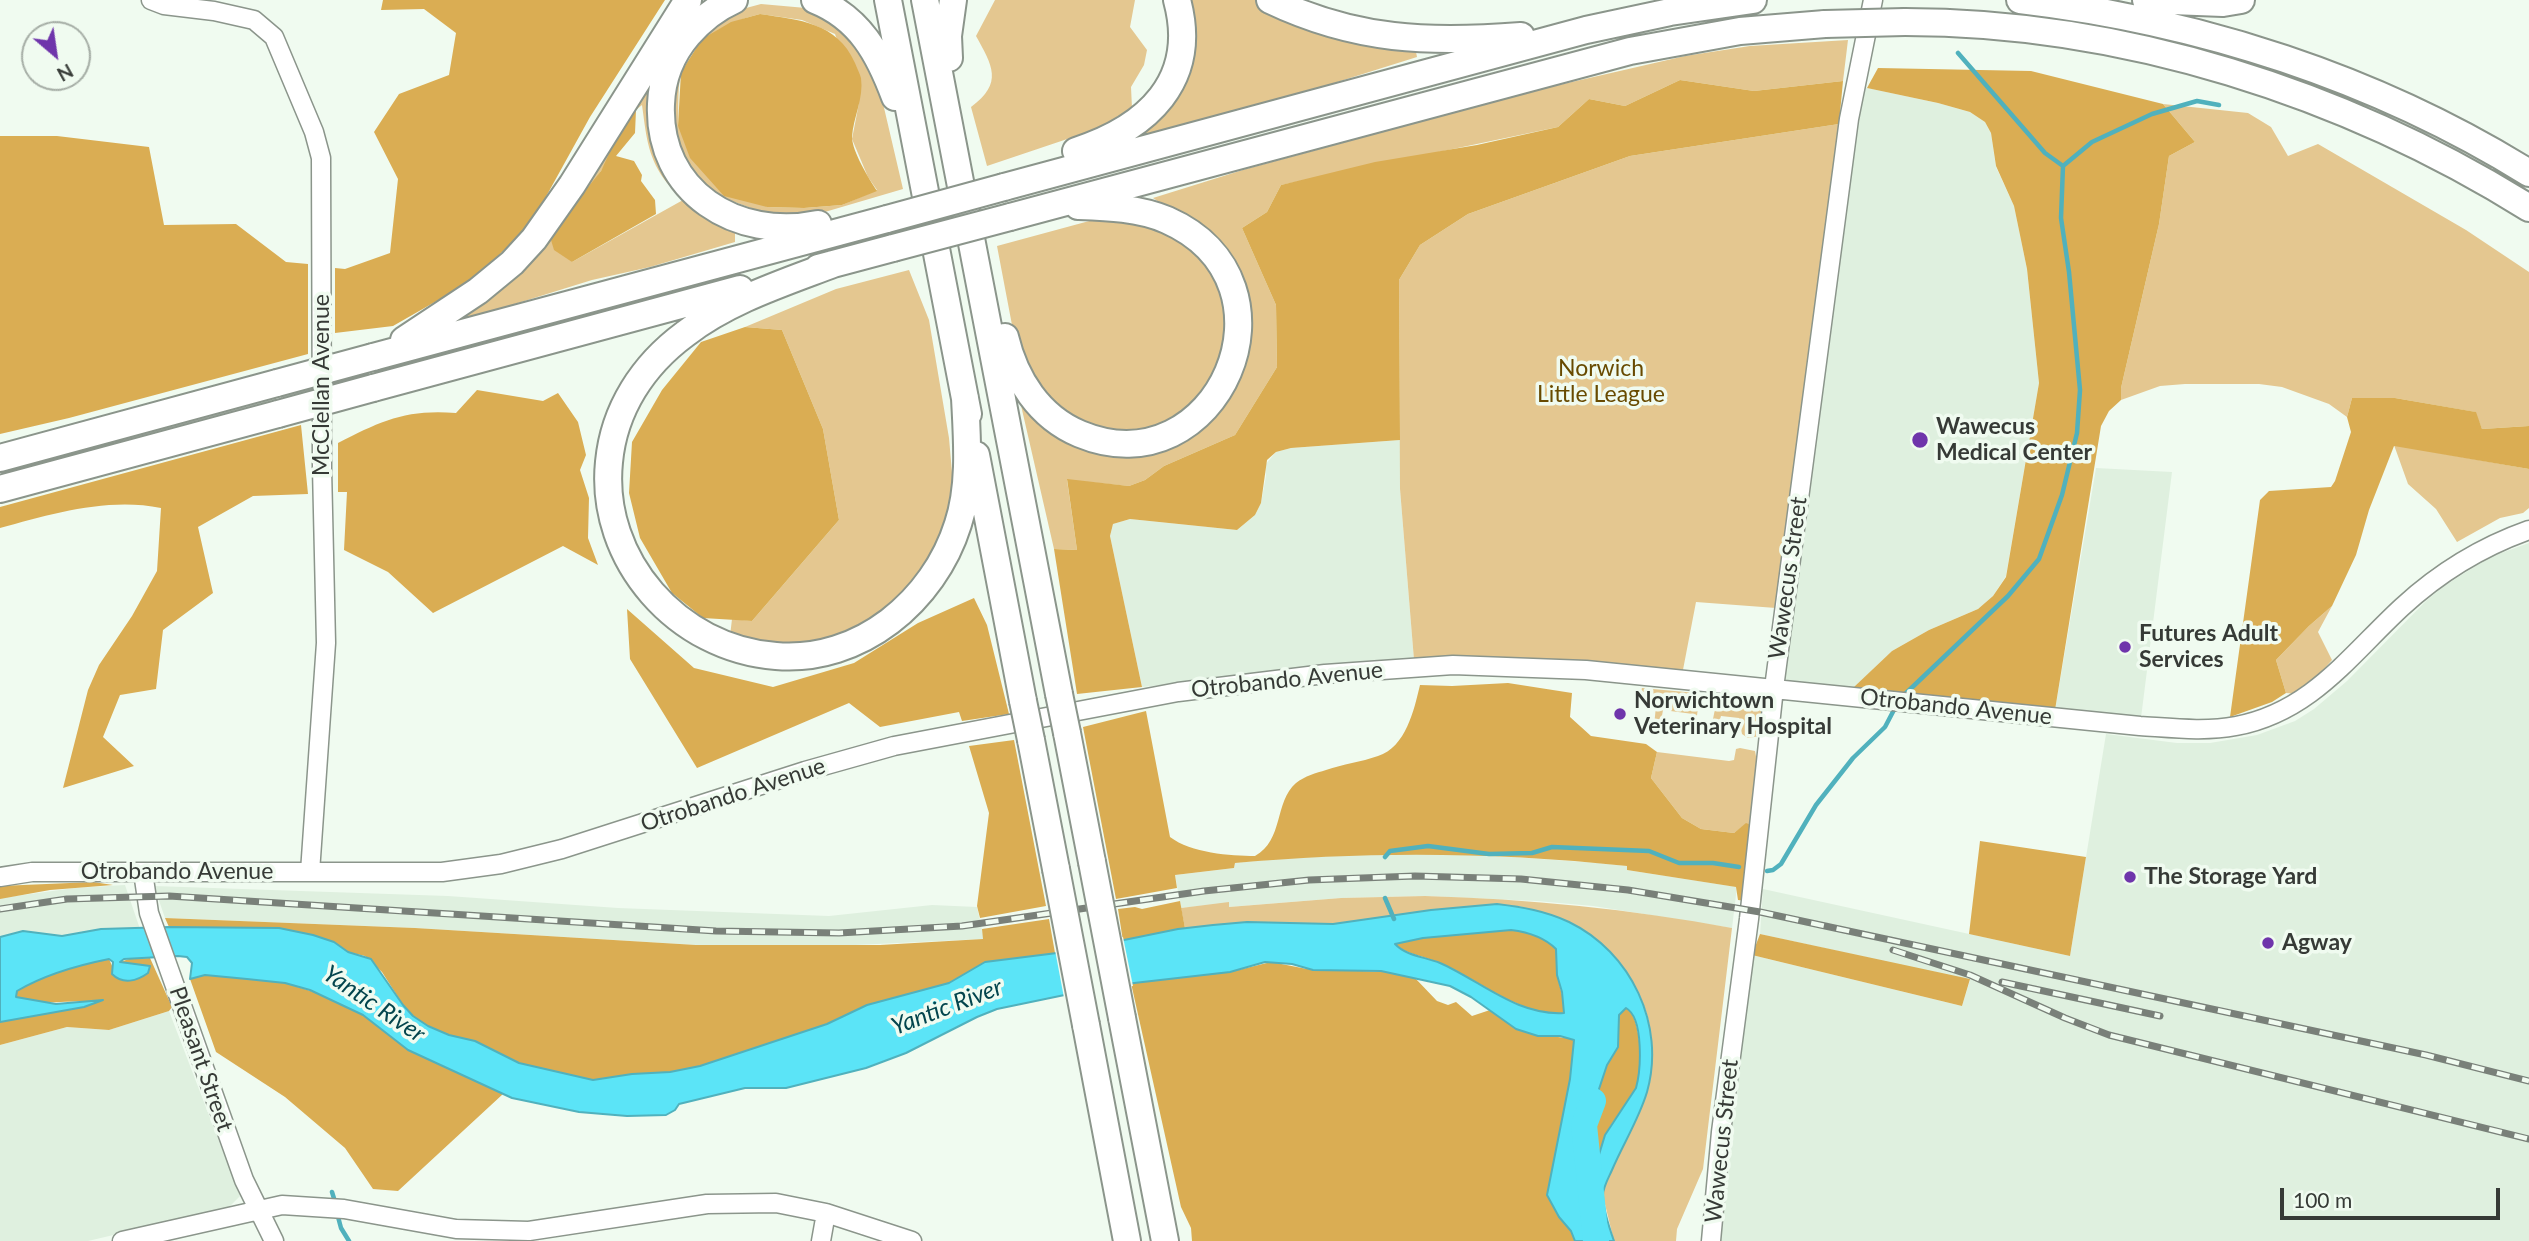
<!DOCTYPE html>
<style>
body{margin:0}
#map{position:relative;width:2529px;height:1241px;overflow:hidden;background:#f0fbf0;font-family:Lato,sans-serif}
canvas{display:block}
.north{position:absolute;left:21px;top:21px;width:70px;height:70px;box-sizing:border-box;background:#f0fbf0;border:2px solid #a6aea6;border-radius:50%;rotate:151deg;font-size:19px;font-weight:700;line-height:28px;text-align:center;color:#363a36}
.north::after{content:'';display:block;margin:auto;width:24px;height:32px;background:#6f35ab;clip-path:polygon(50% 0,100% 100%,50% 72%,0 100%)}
.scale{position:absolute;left:2280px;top:1188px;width:220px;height:32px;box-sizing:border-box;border:4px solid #363a36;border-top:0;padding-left:9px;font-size:21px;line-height:24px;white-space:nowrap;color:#363a36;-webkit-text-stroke:5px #f0fbf0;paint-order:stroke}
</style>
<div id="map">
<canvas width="2529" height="1241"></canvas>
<div class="north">N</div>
<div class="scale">100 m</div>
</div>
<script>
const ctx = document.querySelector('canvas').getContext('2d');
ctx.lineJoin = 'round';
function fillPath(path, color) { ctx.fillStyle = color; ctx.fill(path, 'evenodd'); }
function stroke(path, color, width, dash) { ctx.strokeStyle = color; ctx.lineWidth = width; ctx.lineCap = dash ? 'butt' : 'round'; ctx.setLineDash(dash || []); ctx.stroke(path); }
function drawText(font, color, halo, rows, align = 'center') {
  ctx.font = font + ' Lato,sans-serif'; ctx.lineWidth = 7; ctx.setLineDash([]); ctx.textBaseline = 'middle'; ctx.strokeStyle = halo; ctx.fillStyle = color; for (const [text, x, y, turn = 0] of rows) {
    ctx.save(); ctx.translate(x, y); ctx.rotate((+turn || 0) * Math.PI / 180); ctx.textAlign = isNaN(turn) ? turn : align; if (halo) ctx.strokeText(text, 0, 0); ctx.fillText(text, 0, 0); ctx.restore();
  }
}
const built = new Path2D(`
 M1858,86L1938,103L1970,112L1985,122L1991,133L1996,167L2014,206L2027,269L2039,383L2006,576L1993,596L1978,609L1929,630L1892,651L1845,696L1774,688Z
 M1400,440V489L1414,660L1142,687L1110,536L1113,524L1130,519L1237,530L1255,515L1261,503L1266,476L1265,465L1276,452L1291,448Z
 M2096,468L2172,472L2141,718L2055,710Z
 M2529,543V1241H1719L1730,1134L1752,955L1962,1006L1970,980L1760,934L1763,889L2070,956L2106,734L2177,743H2210L2257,735L2295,721L2314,709L2347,681L2427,600L2444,586L2490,557Z
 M1455,853L1599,863L1627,866V870L1737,887L1732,928L1593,906L1537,901L1425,896L1341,898L1229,907V903L1181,908L1175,875L1234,868L1235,863L1277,859L1368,854Z
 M125,885L140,929H101L62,936L23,931L0,937V898L75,888Z
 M154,886L448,896L618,908L829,916L932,905L977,907L984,939L834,946L696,945L415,928L165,918Z
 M169,1011L240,1196L228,1208L88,1241H0V1045L67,1027L109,1030Z`);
const green = new Path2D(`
 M995,0H1135L1130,27L1147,50L1144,65L1131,87L1132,108L1097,129L987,166L971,107C1004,83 992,65 976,36Z
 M1187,0H1255L1289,17L1416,52L1417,57L1299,94L1140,136L1162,115Z
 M761,4L806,8L839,24L865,52L878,82L903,189L818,214L775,217L716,195L690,169L674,137L670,104L688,45L735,11ZM760,14L802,20L835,34L859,103L852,139L868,177L877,190L842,205L804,208L767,207L678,126C679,111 677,83 682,70C697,36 726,23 760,14Z
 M1848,40L1843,81L1754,91L1680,80L1625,106L1589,99L1558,127L1281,185L1267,212L1242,228L1276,305L1277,367L1235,435L1164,466L1145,480L1129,486L1067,480L1077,550L1054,549L1020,401L1057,433L1172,439L1249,325L1181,217L1153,198L1246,169L1537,90L1685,56L1750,46Z
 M656,67L654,95L715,222L735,232V242L650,267L592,280L460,321L453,315L467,307ZM642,105C646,133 647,155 664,179C670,187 678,193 683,200L572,262L555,228C570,209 588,191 601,171C614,150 621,120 642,105Z
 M2163,104L2248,113L2271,127L2288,156L2318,144L2466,230L2529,272V426L2482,429L2475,412L2395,398H2352L2347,417L2329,404L2282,387L2259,384H2185L2160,386L2121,400V388L2159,224L2169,156L2195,142Z
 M1839,124L1776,608L1696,602L1682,675L1509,658L1414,660L1400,489L1399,280L1420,245L1468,214L1630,156Z
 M1104,217L1138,219L1165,231L1206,262L1228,308L1225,360L1195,405L1156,429L1100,432L1050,406L1016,346L997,246Z
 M909,270L929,320L949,438L953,484L947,526L912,588L859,630L790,648L730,636L732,619L752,621L839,520L823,429L782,330L745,327L836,289Z
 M2394,445L2529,469V508L2523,513L2500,518L2457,542L2436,509L2408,484Z
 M2332,606L2318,632L2332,660L2318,676L2298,694L2286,693L2276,660L2309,626Z
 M1642,688L1696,693L1699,699L1696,724H1692L1693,714L1663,710L1660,727L1654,726L1656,706L1636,704Z
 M1722,696L1757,703L1762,713L1760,736L1748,738L1742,734L1739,718L1721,716L1718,726L1714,727L1712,724L1717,699Z
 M1740,748L1755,751L1758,767L1751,825L1746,824L1734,833L1701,829L1682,818L1651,778L1657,752L1729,761L1734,760L1736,749Z
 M1425,896C1529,899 1630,909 1732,928L1703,1169L1677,1229L1676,1241H1614L1602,1192C1636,1115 1680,1055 1628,974L1523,907L1497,904L1431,910L1333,924L1247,922L1185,928L1181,908L1229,902V907L1341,898Z`);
const forest = new Path2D(`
 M383,0H665L590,117L532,222L475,279L393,326L335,333V268L345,269L390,253L398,179L374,132L399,94L449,75L456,33L424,9L381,10Z
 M760,14C799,20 837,22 855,63C857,68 860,74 861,78C864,98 853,118 852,137C852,151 869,179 877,191L842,205L804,208L767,207L724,196L690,158L678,126L681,72L702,39L731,22Z
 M1878,68L2031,71L2163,104L2195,142L2169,156L2159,224L2121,388V400L2109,411L2101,426L2055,710L1928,698L1854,687L1892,651L1929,630L1978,609L1993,596L2006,577L2039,383L2027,269L2014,206L1996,166L1991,133L1985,122L1970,112L1938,103L1867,88Z
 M1680,80L1754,91L1843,81L1839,124L1630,156L1468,214L1420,245L1399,280L1400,440L1291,448L1276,452L1267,460L1261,503L1255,515L1237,530L1130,519L1113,524L1110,536L1142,687L1077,694L1054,549L1077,550L1067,479L1129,486L1145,480L1164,466L1235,435L1277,367L1276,305L1242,228L1267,212L1281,185L1375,162L1477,145L1558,127L1589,99L1625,106Z
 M636,110L635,133L616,156L634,161L642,175L641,181L655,200L656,214L572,262L554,250L551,240L555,228L601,171L613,145Z
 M0,136H57L149,147L164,225L236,224L286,262L308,264V354L69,418L0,434Z
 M745,327L782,330L823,429L839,520L752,621L703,618L672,593L640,538L629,493L632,442L662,390L701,342Z
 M477,390L543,401L558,393L578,422L586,455L580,470L589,498L588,538L598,565L563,546L433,613L388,572L344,550L347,492H338V443C381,421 406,409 456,413Z
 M2352,398H2395L2476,412L2482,429L2529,426V469L2394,446L2369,510L2356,555L2332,606L2309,626L2276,660L2286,693L2272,702L2230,717L2260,500L2269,491L2331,487L2335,481L2351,432L2347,417Z
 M301,425L308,494L253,496L198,527L213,593L163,630L156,689L120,695L103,737L134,766L63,788L88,690L99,665L132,616L157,571L161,508C108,497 51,514 0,528V507Z
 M974,598L987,625L1009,714L962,721L959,712L880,727L849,703L697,768L630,659L627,609L694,668L773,687L854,663L918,623Z
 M1508,683L1572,693L1570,717L1591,736L1646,744L1657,752L1651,778L1682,818L1701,829L1734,833L1746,823L1751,825L1747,901L1738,900L1736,887L1627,870V866C1496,852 1367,851 1235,863L1234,868L1175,875L1177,888L1116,899L1083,727L1146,711L1170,837C1191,853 1230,856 1255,856C1284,840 1274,802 1296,783C1305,776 1316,773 1326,770C1343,764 1361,762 1378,756C1406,747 1414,710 1420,685L1452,686Z
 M1014,740L1046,906L980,918L977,906L989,813L969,746Z
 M1980,841L2086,857L2070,956L1969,934Z
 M93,882L113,885L50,890L0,899V886Z
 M1180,901L1185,928L1123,941L1118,909L1135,907L1142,909Z
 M165,918L415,928L696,945H880L983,939L982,929L1049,919L1055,953L985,963L949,983L867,1005L827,1024L700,1066L670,1072L632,1074L593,1080L519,1063L475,1041L449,1035L428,1026L413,1016L403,1005L382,972L365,956L348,952L334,942L279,928L169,927Z
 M1511,930C1527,932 1544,937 1556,949L1557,975L1565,1007L1564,1014C1516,1014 1482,981 1440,963C1425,956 1407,955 1395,944L1423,938Z
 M1760,934L1970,979L1962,1006L1752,955Z
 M150,958L172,1007L169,1011L109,1030L67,1027L0,1045V1022L90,1005L97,1002C69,999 44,1007 16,998L17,991C44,975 79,965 109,959L113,968L135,964L120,962L129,959Z
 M1271,962L1307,969L1389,972L1415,978L1437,1001L1448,1005L1456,1002L1472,1016L1490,1010L1516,1029L1528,1033L1573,1039L1577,1051L1559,1217L1571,1231L1575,1241H1192L1191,1228L1181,1207L1131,983L1230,972Z
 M205,975L285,983L330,997L363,1014L408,1050L503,1094L398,1191L373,1189L345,1148L285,1097L216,1052L190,979Z
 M1626,1008C1642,1017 1642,1069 1637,1086C1631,1102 1615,1116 1607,1132C1602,1141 1601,1155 1595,1162L1589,1159L1585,1149V1131L1607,1065L1618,1047L1619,1015Z`);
const water = new Path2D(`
 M1497,904C1522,907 1546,911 1569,922C1631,952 1666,1025 1647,1092C1639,1119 1623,1144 1612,1170C1609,1177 1603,1187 1603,1195C1603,1209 1609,1227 1614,1241H1575L1571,1231L1559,1217L1547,1195L1570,1079L1574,1040L1560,1036H1538L1516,1029L1471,997L1450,986L1381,971L1313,970L1292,964L1265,962L1230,972L1108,986L997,1009L977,1017L906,1053L866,1068L786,1088H745L679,1104L675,1110L666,1115L627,1116L579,1112L512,1098L408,1050L363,1015L310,990L285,983L247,979L205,975L190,979L192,963L187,957L178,956L124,959L120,962L150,966L148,973C137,981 123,985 112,974L113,962L109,959C79,965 44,975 17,991L16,997L56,1004L103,1000L84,1007L0,1022V937L23,931L62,936L101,929L169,927L279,928L313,935L334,942L348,952L371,959L403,1005L413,1016L428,1026L449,1035L475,1041L519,1063L593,1080L632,1074L670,1072L700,1066L827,1024L867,1005L949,983L985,962L1065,952L1178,929L1213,925L1247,922L1333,924L1431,910ZM1511,930C1527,932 1544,937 1556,949L1557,975L1562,992L1564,1013C1517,1016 1481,981 1440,963C1426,957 1406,956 1395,944L1423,938ZM1626,1008C1644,1018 1641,1070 1636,1088L1605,1135L1598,1158L1595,1162L1589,1159L1585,1149V1131L1607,1065L1618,1047L1619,1015Z`);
const pier = new Path2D(`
 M1123,937L1133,986L1064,998L1055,950Z`);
const stream = new Path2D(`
 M2063,166L2092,142L2152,114L2197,101L2219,105
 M1903,696L2008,596L2039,559L2062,495L2077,433L2080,390L2069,272L2061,218L2063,166L2045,153L1958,53
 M1385,857L1390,851L1428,846L1489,854L1532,853L1552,847L1649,851L1679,863H1713L1739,867
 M1767,871L1773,870L1781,864L1816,805L1853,758L1885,727L1896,706
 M1385,898L1394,919
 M332,1192L336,1205
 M337,1213L341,1228L349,1241`);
const river = new Path2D(`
 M1593,1101L1584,1125L1596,1241`);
const minor = new Path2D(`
 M151,0L164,5L214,11L254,20L274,37L314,132L321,158L322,468L326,643L310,872
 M143,872L149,913L244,1180L274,1241
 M0,877L32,872H442L501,864L562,849L805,771L894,746L1178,692L1325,674L1453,665L1586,670L2140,726C2172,728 2205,732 2236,726C2311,712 2350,655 2402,607C2440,572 2481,547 2529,530
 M122,1241L282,1205L344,1209L456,1229L529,1231L707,1204L776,1203L826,1213L912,1241
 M821,1241L826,1213
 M1711,1241L1721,1132L1749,919L1774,688L1849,119L1873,0`);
const highway = new Path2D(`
 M734,0C716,8 701,20 688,35C671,55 662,78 661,104C657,192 737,241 818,224
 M815,0C860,18 879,54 895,97
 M888,0L968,414
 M925,0L1059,694
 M1270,0C1356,41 1429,43 1521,36
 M2020,0C2199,21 2376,78 2529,173
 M2146,0L2223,3L2241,0
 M1905,22C2123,22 2345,93 2529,208
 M949,58L948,36L953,0
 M1076,151C1147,128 1199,81 1177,0
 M1004,187L1586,30L1670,12L1753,0
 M1010,217L1630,51L1740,31L1825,24
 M833,264C783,283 727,301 685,334C643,365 614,409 609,462C599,560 678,649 776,656C860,663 934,601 958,524C971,485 967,438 965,398
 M818,268L893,248
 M1005,337C1015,379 1039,417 1080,434C1217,491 1309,283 1167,220C1139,208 1107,207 1078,206
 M404,340L478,291L512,263L534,239L572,185L688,0
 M373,357L887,219
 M373,388L740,289
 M976,455L1023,701
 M0,458L277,383
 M0,489L278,414
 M1067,733L1092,862
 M1031,740L1056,869
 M1122,1018L1165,1241
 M1086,1025L1127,1241`);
const rail = new Path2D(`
 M0,909L67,899L169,896L716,931L839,933L962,926L1204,891L1309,880L1415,876L1521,879L1628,890L1760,912L2426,1055L2529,1081
 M1893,950L1970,975L2065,1018L2109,1035L2529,1139
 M2002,982L2160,1016`);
const highwayBridge = new Path2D(`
 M1825,24L1905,22
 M887,219L1004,187
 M893,248L1010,217
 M277,383L373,357
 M278,414L373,388
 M1059,694L1067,733
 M1023,701L1031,740
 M1092,862L1122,1018
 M1056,869L1086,1025`);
const markers = [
 [1920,440,9,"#6f35ab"],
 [2125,647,7,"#6f35ab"],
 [1620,714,7,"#6f35ab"],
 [2130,877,7,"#6f35ab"],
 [2268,943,7,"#6f35ab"]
];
const parkNames = [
 ["Norwich",1601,369],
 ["Little League",1601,395]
];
const streetNames = [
 ["McClellan Avenue",322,385,-90],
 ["Wawecus Street",1788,578,-82],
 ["Otrobando Avenue",1287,680,-6],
 ["Otrobando Avenue",1956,707,6],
 ["Otrobando Avenue",733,795,-18],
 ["Otrobando Avenue",177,872],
 ["Pleasant Street",201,1059,71],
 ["Wawecus Street",1722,1141,-84]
];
const poiNames = [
 ["Wawecus",1936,427],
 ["Medical Center",1936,453],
 ["Futures Adult",2139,634],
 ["Services",2139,660],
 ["Norwichtown",1634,701],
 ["Veterinary Hospital",1634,727],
 ["The Storage Yard",2144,877],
 ["Agway",2282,943]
];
const waterNames = [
 ["Yantic River",374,1004,34],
 ["Yantic River",947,1007,-21]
];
fillPath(built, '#dff0df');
fillPath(green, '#e4c790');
fillPath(forest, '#daad53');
fillPath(water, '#5be4f7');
stroke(water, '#50b1bd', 2);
fillPath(pier, '#f0fbf0');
stroke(stream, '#50b1bd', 4.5);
stroke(river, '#5be4f7', 26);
stroke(minor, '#8b958b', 21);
stroke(highway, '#8b958b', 30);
stroke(minor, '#fff', 18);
stroke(highway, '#fff', 26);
stroke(rail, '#798079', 7);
stroke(rail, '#f0fbf0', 4.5, [13]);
stroke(highwayBridge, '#8b958b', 30, []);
stroke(highwayBridge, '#fff', 26);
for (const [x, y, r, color] of markers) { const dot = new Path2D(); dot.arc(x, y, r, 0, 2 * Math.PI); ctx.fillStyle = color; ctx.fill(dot); stroke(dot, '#f0fbf0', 2.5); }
drawText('23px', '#684a00', '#f0fbf0', parkNames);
drawText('23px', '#363a36', '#f0fbf0', streetNames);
drawText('bold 23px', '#363a36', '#f0fbf0', poiNames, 'left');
drawText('italic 24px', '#03454d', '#f0fbf0', waterNames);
</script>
